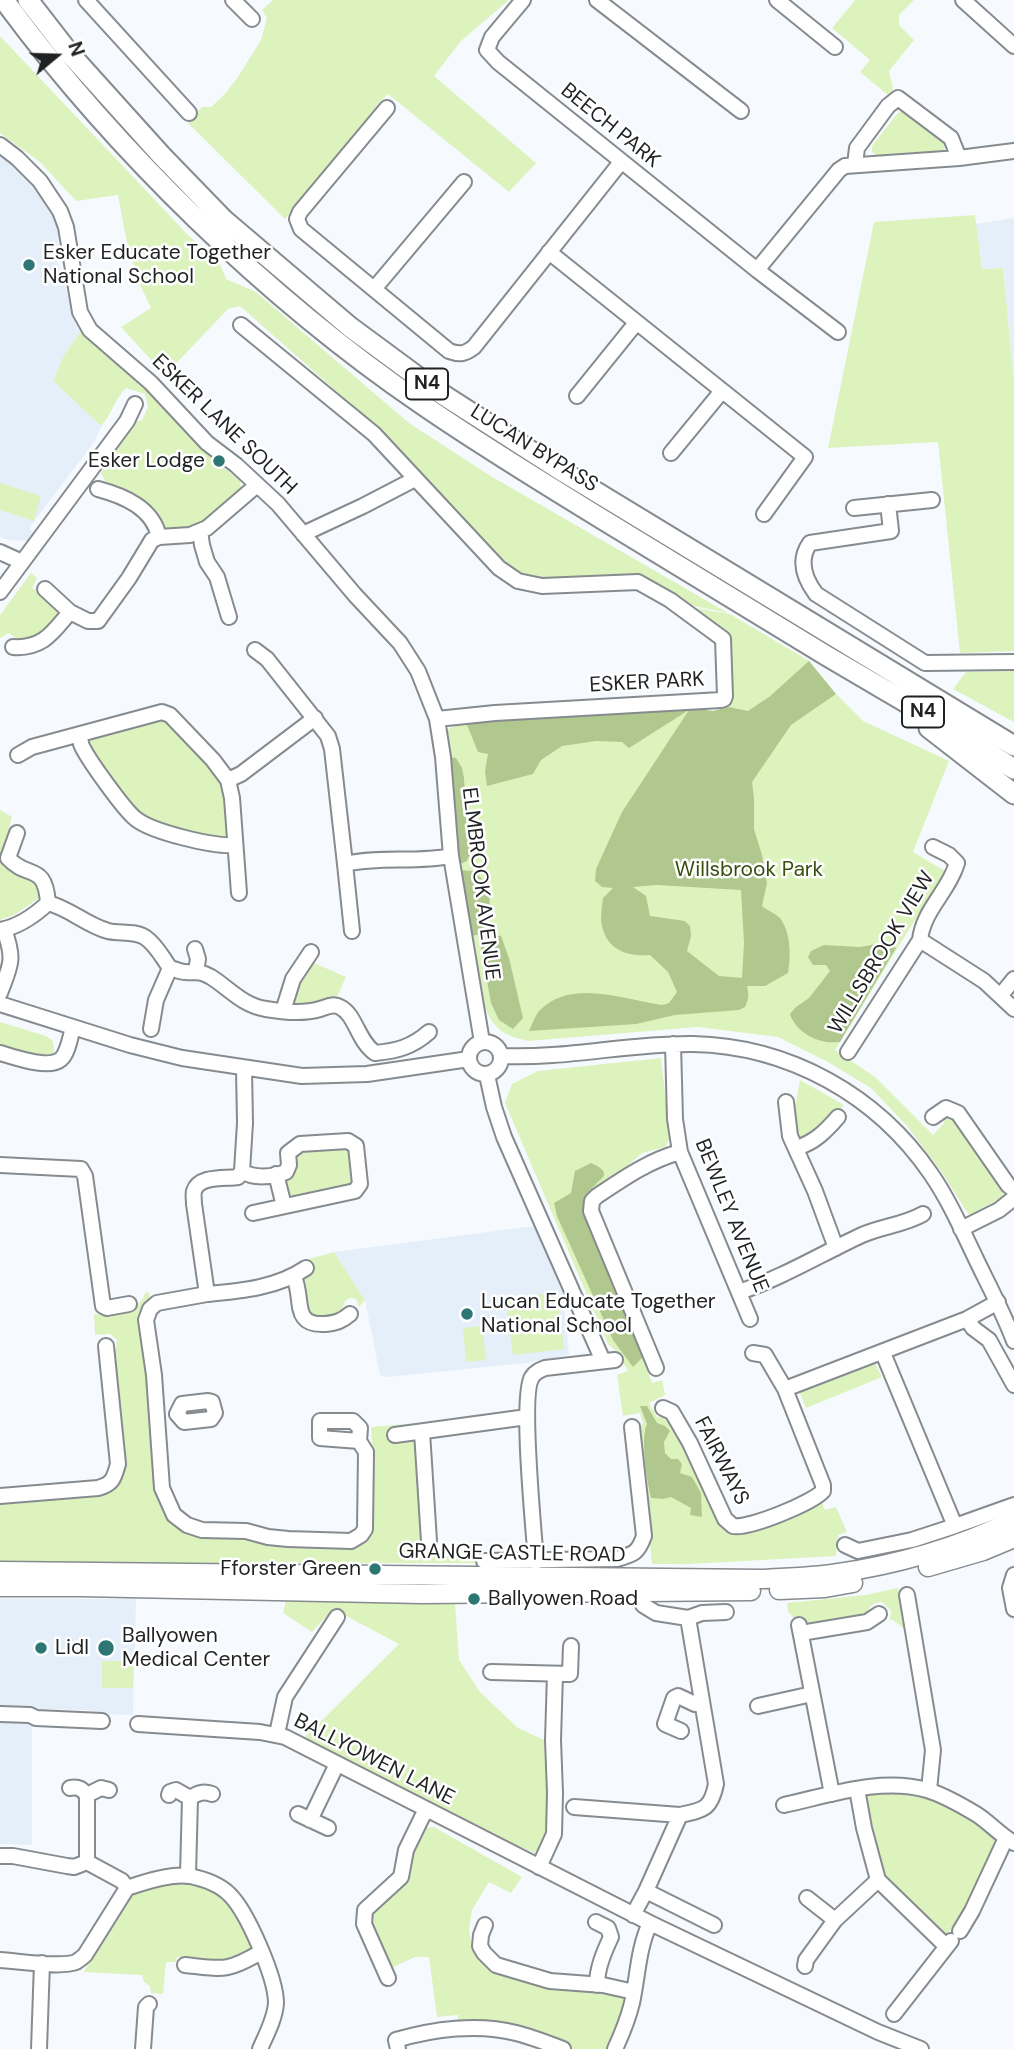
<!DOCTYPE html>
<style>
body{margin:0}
#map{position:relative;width:1014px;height:2049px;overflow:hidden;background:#f6fafe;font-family:"DM Sans",sans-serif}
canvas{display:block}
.north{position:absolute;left:21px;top:21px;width:70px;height:70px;-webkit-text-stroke:5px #fff;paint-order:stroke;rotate:71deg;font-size:19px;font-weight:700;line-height:28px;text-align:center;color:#1f2123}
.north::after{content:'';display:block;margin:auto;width:24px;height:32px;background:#1f2123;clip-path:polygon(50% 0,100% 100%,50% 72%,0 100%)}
</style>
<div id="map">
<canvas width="1014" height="2049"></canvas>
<div class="north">N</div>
</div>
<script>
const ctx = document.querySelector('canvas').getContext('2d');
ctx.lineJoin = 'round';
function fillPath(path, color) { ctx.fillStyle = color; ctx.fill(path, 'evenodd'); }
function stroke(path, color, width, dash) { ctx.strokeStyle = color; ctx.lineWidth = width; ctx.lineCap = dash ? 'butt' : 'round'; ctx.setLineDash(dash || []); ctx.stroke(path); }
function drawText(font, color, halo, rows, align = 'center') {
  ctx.font = font + ' "DM Sans",sans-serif'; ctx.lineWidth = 5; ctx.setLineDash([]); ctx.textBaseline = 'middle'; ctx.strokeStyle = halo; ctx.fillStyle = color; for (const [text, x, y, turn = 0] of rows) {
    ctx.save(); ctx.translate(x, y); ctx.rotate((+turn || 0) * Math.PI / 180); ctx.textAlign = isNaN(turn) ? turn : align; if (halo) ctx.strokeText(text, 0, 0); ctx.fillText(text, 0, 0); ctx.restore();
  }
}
const built = new Path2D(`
 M0,154L29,179L58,221V261L73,315L81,331L64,355L53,381L101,426L95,441L32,524L30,529L35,534L29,541L9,540L0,537Z
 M1014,218V382L1003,268L982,269L976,224Z
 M534,1226L563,1294L569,1355L525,1363L388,1377L380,1375L365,1300L334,1252Z
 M0,1599H136L133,1715L96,1714L95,1711L84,1710L32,1709V1845L0,1844Z`);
const green = new Path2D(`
 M273,0H509L461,41L434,76L536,163L509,192L388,94L376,106V110L285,219L188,123L202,107H211L223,96L238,77L261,40L267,18L262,10Z
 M855,0H914L899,15V25L914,40L889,71L893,89L888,95L860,72L870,60L832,28Z
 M0,36L188,235L219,262L226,279L256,292L409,423L489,475L728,613L684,604L638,579H548L510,570L386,435L240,306L228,309L165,375L121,327L151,308L136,276L126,238L118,195L76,201L40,162L0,133Z
 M902,111L908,112L943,140L945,145L944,151L877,156L872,152V146L897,114Z
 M975,215L982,269L1003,268L1014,382V651L960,653L938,442L828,448L874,222Z
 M81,331L145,387L216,462L240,480L241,487L237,495L200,525L167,530C151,502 140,494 108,487L101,473L125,437L123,429L129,424L142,420L148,407L145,394L126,388C114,400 112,414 101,426L53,381L64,355Z
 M0,483L41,496L34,521L0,510Z
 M31,573L37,578L32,588L62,605L60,614L40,639L24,644L9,633L0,638V615Z
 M684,606L730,614L809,661L836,694L863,721L949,761L913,852L945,871L835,1050L875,1077L933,1135L944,1123V1116L949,1115L955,1117L1003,1189V1197L969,1215L941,1171L907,1126L871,1088L828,1062L778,1037L698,1027L528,1041C516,1038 503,1035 495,1025C483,1011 480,987 476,970C457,891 453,810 445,731L465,720L690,708L713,711L729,707V635Z
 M1014,671V722L953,689L966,672Z
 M156,718L170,721L211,766L223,785L228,807V830L225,837L214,838C192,832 167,828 146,818C128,810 100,759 88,740L93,736Z
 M0,810L12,817L9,828L13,832L4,851L40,886L39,898L16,914L0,920Z
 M312,962L346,977L335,1001L298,1006L293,1003L292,997Z
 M0,1022L46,1036L53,1041L54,1049L53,1055C37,1061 15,1050 0,1046Z
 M661,1058L670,1138L665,1147L642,1153L594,1195L589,1201L641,1338L644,1361L652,1383L662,1380L665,1395L649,1403L657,1417L668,1416L733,1532L743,1533L822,1502L825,1510L836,1507L847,1532L838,1535L836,1556L689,1564H652L638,1428L643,1423L640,1413L623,1416L617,1375L628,1371L617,1352L608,1344L505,1103L512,1084L538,1071Z
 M800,1080L844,1105C831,1119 818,1140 797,1139L793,1117Z
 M349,1144L356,1181L348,1188L293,1197L284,1189C284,1177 288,1155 299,1149C309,1144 337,1145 349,1144Z
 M334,1252L365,1300L359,1307L356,1299L350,1298L345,1301L340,1314L314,1318C304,1309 300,1287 305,1275L311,1270L305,1260Z
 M149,1292L150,1300L141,1317L157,1493L183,1528L347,1545L372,1524L374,1470L371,1427L417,1423L425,1535L422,1547L437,1552L480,1551L481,1563L0,1564V1499L117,1481L112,1351L116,1348L117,1340L110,1334L95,1335L94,1314C106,1316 119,1309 131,1313C136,1305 142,1303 145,1293Z
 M557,1292L564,1349L513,1355L505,1299Z
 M482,1326L486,1360L466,1362L463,1328Z
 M873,1360L882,1377L806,1408L799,1391L801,1388Z
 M898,1588L907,1628L904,1629L893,1620H890L891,1611L882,1602C869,1603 870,1609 864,1618L812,1629L805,1625L804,1619L796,1620L788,1612L787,1603L866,1595Z
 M286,1600L455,1603L459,1660L480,1692L518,1728L546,1741C550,1780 557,1815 540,1852L535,1853L463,1823L303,1739L399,1644L333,1609L312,1632L283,1613Z
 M102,1661H133V1688H102Z
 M872,1791L919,1793L946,1802L993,1834C999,1848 987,1859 982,1870C972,1893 967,1918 946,1934L939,1933L884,1878L862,1797L866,1793Z
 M434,1827L522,1877L511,1893L489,1882L472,1910L469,1930L472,1947L481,1960L519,1979L552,1989L610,1990L627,1996L612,2049H569L458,2022V2015L437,2017L429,1957H415L389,1969L369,1923V1911L413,1847L424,1828Z
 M162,1883L202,1885L216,1890L230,1902L250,1937L251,1947L249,1952L230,1965L200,1964L191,1957H177L176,1962H166L163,1994L151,1993L150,1986L144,1982L142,1975L84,1972L99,1942L130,1895L143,1887Z`);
const forest = new Path2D(`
 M809,661L836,694L791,725L752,782L754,798V829L762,855L767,883L762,906C767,910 776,914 780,918C791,933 791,956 788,973L765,986H747C749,995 749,999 745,1007L739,1010L675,1015L636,1024L529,1031C532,1025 535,1016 539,1011C570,978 623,999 662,1005L669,1003L677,992L668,972L650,955C626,957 604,949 601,920C601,913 602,905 603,898L613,888L602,887L595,881L596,869L622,812L689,710L629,748L622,742L596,741L562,746L541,760L533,774L487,786L485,771L488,754L478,752L465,720L690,708L713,711L729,707L748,711L769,697ZM657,885L741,890L744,943L742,978L719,976L687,951L691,936L690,926L685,921L650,916L646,896L633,887Z
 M448,757L456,758L462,768L464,778L467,839L470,854L467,861L458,865Z
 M459,870L473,871C477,874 483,879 485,883C494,900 489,919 480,934L468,937Z
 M491,934L501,936L509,958L523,1018L513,1029L499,1020L491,1003L479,937Z
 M888,942L896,948L840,1042C835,1042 827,1043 822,1041C808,1038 794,1027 790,1014L796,1007L809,998L830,971L826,965H813L808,957L811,951L824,945L860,947Z
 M591,1163C597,1166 605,1169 604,1176L590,1190L585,1200L641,1338L643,1357L633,1367L613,1340L557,1216L554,1203L571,1193L575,1171Z
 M640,1406H647L657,1423L665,1426L670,1431L664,1442L665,1453L671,1459H678L682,1464L680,1473L692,1477L701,1493L702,1517L690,1515L691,1508L671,1497L663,1499L651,1498C647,1481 640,1438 647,1424Z`);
const minor = new Path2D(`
 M86,0L189,113
 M233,0L252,19
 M523,0L492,37L487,50L498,62L757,270L838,332
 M597,0L741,111
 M777,0L835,47
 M963,0L1014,46
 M387,108L300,212L297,219L301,229L449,351C460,355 465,354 474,347L621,162
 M0,145L17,158L40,181L60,211L66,227L80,312L90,330L151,383L207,443L236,465L278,504L355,595L400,643L418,671L437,719L443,757L451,856L482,1042
 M855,164L857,148L888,106L898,98L951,138L959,158
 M549,252L805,457L764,514
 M757,270L839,170L845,166L959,158L1014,151
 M374,289L464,182
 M241,325L374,434L499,568L518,581L542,586L638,582L670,600L723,639L725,696L724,699L721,700L495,713L437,719
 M577,396L636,323
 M671,453L722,391
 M98,489C124,496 153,508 159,537
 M888,504L891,531L810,543C798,560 804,578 816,594L925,663L1014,662
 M854,508L932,500
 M200,531L202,545L207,562L217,577L229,617
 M303,534L363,506L415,479
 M0,552L22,562
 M45,589L70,612
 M0,592L127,421L135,404
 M13,647C43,649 53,632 70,612L88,621H98L129,578L152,540L159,537L190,535L207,528L257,485
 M255,650L267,659L328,736L332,749L345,864C380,856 416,863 451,856
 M80,734C80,736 81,743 81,744C86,757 125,811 136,819C152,832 214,847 235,845
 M18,755L32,747L162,712L170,715L213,760L228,780L232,798L239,893
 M228,780L241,774L315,718
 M17,833L8,858C28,880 45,862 48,903
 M345,864L352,931
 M0,930C18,927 35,915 48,903C69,908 86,925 108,931C120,934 135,930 146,938C157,946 162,957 170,968C175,969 180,972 185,972C198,973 198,970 211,977C230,989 242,1005 266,1009C283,1012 303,1014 320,1009C327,1007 333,1003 340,1007C356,1015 357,1040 375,1053C397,1051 412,1047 429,1032
 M920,940L984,981L1014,1009
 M195,949L198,959L196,971
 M0,993C11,964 15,960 4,929
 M1001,995L1014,979
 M0,1004L130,1045L182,1058L302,1076L367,1074L469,1059
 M283,1011L293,979L311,952
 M151,1029L156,1000L170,968
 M469 1058a16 16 0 1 1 32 0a16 16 0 1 1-32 0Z
 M673,1044L675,1119L680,1152L750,1319
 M848,1052L920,940C923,910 949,891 957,863L949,855L933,847
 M0,1053C14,1057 49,1070 61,1059C68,1053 70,1037 73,1028
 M502,1056C566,1059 629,1043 693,1044C789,1046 877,1095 931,1174C949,1200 962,1230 976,1259C989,1286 1003,1312 1014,1341
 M244,1069L245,1123L242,1171L238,1177C225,1179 199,1175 194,1191C193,1195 194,1199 194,1204L207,1294L157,1303L150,1309L146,1320L154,1375L162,1488L174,1515L187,1525L202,1530L246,1531L268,1537L288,1539L351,1541L361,1535L365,1529L366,1452L359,1441
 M487,1075L494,1107L504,1137L603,1361
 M786,1102L790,1136L815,1191L836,1248
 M933,1117L946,1108L958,1113L1008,1185L1014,1190
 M796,1148C814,1143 826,1131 838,1117
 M0,1165L81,1169L85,1176L103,1306L107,1308L129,1304
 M242,1171C253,1179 274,1177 286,1172L289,1165L288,1153L300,1144L348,1141L356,1146L360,1184L355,1191L253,1213
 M276,1174L284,1206
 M961,1229L999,1210L1014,1198
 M294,1277C304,1299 291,1326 325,1324C336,1323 342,1321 350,1314
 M739,1292C782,1278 821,1254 862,1235C882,1226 904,1225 923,1214
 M207,1294C241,1291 277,1288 306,1268
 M967,1319L973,1328L989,1340L1014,1385
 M753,1353L765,1355L785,1389
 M883,1353L955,1526L1014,1505
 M656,1368L591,1211L592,1201L597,1196C624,1178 648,1161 680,1152
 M208,1401L212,1402L215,1413L211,1419L184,1422L177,1414L182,1404Z
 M663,1408L672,1412L690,1443L725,1519L733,1526C749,1529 812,1503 823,1491V1485L785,1389L967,1319L998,1302
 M320,1421H353L360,1428L359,1441L320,1438Z
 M422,1432L429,1541
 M395,1435L527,1417
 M0,1496L98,1488C113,1484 114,1478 118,1464L106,1346
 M845,1545L858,1551L912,1540L955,1526
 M484,1561L617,1559C634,1554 638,1553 644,1536L632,1427
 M536,1562C534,1532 520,1395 532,1377C535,1372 540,1370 545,1368L615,1360
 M1014,1575L1010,1588L1014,1609
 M907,1595L933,1750L929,1790
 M643,1605L656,1613L688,1618L702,1613L726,1612
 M799,1625L832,1794
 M801,1633L867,1622L879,1614
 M491,1672L570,1674L571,1646
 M758,1706L812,1694
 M0,1714L30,1715L36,1718L102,1721
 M138,1724L260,1732L285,1737L650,1923L878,2032L921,2049
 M681,1731L665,1724L674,1698L678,1696L695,1704L702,1702
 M277,1734L285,1697L337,1617
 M70,1788C78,1786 82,1789 87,1795
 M857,1789L864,1828L878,1880L946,1946
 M169,1795L170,1792L176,1790L190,1798L188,1875
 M190,1798C198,1793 203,1791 212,1794
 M784,1805C830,1795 881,1777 927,1790C944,1795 961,1805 976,1814C989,1822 1000,1835 1014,1843
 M574,1807L680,1815
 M298,1814L328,1828
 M310,1820L337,1764
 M0,1856H13L67,1866L74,1867L87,1862L122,1881L127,1888
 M87,1862V1795L101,1788L109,1790
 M539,1867L554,1834L555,1793L553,1740L555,1674
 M646,1891L714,1925
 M807,1898L835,1920
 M633,1915L646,1891L680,1815C704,1810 711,1809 716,1784L688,1618
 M596,1922L608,1928L611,1937C604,1952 597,1968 597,1985
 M485,1925L481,1935L480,1946L484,1953L496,1965L550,1981L603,1985L634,1992
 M960,1931L972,1911L1006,1838
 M0,1960C18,1961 61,1968 76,1962C79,1960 83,1957 85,1955L127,1888C144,1882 172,1873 190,1876C204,1879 219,1884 229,1894C247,1911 276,1978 276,2003C275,2019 266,2035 260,2049
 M185,1965C223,1969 227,1972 261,1952
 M805,1966L806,1960L835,1920L878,1880
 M388,1978L364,1924L365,1910L401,1877L406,1850L426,1809
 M894,2014L951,1941
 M39,2049L42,1963
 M143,2049L146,2007L149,2004
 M398,2049L396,2040C433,2029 478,2023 516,2033C532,2037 547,2043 563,2049
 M615,2049C622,2034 628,2019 632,2003C638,1975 638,1949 650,1923`);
const major = new Path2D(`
 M928,1567L983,1551L1014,1538
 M0,1571L762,1579C785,1578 809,1577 832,1574C896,1565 956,1548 1014,1520
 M0,1587H81L422,1594L751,1591
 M779,1590L825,1588L853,1583`);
const highway = new Path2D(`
 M4,0C115,151 268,299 423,405C481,445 542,482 602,519C677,565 752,611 827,656C864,678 901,699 938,721C964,736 989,753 1014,769
 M28,0L70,54L161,155L224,220L350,327L434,389L565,473L1014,746
 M929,728L1014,794`);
const markers = [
 [29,265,7,"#2c7674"],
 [219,461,7,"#2c7674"],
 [467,1314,7,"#2c7674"],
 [375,1569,7,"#2c7674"],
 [474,1599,7,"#2c7674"],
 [41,1648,7,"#2c7674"],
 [106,1648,9,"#2c7674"]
];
const shields = [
 [427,384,42],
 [923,712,42]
];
const shieldNames = [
 ["N4",427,384],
 ["N4",923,712]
];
const streetNames = [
 ["BEECH PARK",610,126,39],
 ["ESKER LANE SOUTH",224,425,44],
 ["LUCAN BYPASS",534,449,32],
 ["ESKER PARK",647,683,-3],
 ["ELMBROOK AVENUE",480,884,83],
 ["WILLSBROOK VIEW",882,953,-59],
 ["BEWLEY AVENUE",731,1216,68],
 ["FAIRWAYS",721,1461,63],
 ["GRANGE CASTLE ROAD",512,1554,1],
 ["BALLYOWEN LANE",374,1760,27]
];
const poiNames = [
 ["Esker Educate Together",43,253],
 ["National School",43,277],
 ["Esker Lodge",205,461,"right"],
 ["Lucan Educate Together",481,1302],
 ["National School",481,1326],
 ["Fforster Green",361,1569,"right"],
 ["Ballyowen Road",488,1599],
 ["Ballyowen",122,1636],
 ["Medical Center",122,1660],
 ["Lidl",55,1648]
];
const parkNames = [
 ["Willsbrook Park",749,870]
];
fillPath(built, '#e5effa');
fillPath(green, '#dcf3be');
fillPath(forest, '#b0c88e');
stroke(minor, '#868b8f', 18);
stroke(major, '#868b8f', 21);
stroke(highway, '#868b8f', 23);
stroke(minor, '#fff', 14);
stroke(major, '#fff', 18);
stroke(highway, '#fff', 19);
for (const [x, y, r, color] of markers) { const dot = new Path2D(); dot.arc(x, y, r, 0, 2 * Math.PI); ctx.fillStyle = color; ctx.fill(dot); stroke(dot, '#fff', 2.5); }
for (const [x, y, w] of shields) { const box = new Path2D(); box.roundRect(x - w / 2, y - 15.5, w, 31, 5); ctx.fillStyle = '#fff'; ctx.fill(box); stroke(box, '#1f2123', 2); }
drawText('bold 19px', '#1f2123', null, shieldNames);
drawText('21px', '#1f2123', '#fff', streetNames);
drawText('21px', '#1f2123', '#fff', poiNames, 'left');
drawText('21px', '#394e10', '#fff', parkNames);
</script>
